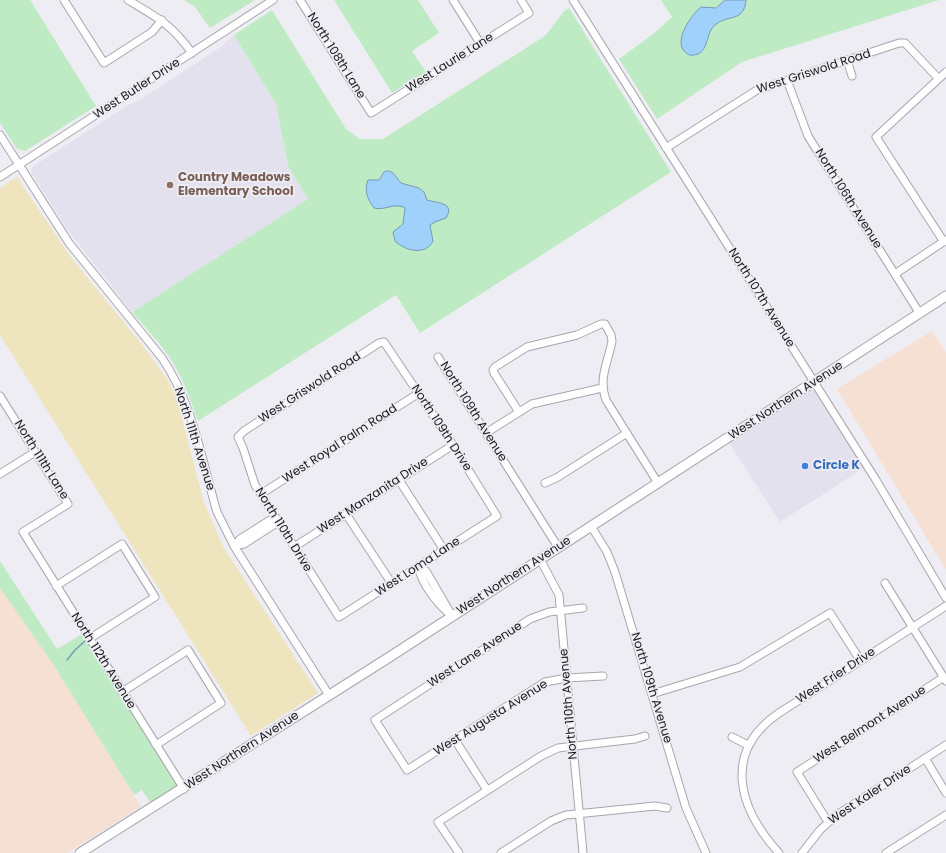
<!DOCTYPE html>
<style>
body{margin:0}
canvas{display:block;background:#eeedf4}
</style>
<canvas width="946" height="853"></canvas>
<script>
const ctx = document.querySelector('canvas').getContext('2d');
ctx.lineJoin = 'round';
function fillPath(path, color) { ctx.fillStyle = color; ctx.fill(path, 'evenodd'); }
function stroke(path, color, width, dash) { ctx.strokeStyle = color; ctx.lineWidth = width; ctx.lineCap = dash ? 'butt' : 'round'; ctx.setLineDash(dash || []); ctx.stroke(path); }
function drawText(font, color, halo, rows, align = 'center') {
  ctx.font = font + ' Poppins,sans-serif'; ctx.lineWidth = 3.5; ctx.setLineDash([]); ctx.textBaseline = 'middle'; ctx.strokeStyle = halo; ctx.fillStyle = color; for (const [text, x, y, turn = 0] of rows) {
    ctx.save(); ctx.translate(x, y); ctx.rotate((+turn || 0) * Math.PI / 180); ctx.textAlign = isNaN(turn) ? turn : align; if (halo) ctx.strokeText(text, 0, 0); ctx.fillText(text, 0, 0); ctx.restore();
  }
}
const built = new Path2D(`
 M234,35L276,104L288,166L308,199L132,312L66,228L31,172L32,167L128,105L141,99L221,47Z
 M813,388L864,468L780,522L729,443Z`);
const industrial = new Path2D(`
 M932,331L946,353V570L837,389Z
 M0,588L53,664L141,807L67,853H0Z`);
const green = new Path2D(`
 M0,0H30L96,106L25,151L17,149L0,123Z
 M184,0H255L210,28L195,7Z
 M334,0H418L439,33L412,51L426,72L392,93Z
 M661,0H939L742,62L657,119L619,59L653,34L672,17Z
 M569,8L671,172L420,333L396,295L198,421C190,399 183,378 170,358C159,342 145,327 132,312L308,199L288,166L276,104L234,35L272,10L346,129L360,139H383L545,36L564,11Z
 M0,561L57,649L84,633L180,787L151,804L142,790L134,795L53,664L0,588Z`);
const sand = new Path2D(`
 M17,177L70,256L143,346L167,379L177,399L204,503L224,548L318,693L251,736L0,335V188Z`);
const water = new Path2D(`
 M725,0H746C744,24 726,13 713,27C706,35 708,55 693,55C690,56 687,54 685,52C673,41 691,15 701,7L716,8Z
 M389,171L393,173L401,183L419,188L424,192L427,200C436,203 456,202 446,218L435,222L430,225L433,241C426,256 405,251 395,241L393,232L403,224L405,208C394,202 385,211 374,208C367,199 364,190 368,180H379L384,172Z`);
const stream = new Path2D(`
 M67,660L75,650L85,641`);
const minor = new Path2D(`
 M64,0L104,63L152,32L162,20
 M128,0C158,18 171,24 192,53
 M300,0L371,113L529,13L521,0
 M453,0L480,43
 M573,0L876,480L946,598
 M847,60L852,76
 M787,80L808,136L920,314
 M0,135L69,243L162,358C193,403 202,461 217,512L234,546L329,695
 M666,148L757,90L899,43H905L938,78
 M0,177L273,0
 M944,242L876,137L946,72
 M895,274L946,240
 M384,342L453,445L497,516L339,617L255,485L243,448L238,437L244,431L379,343Z
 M438,357L558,547
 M0,396L68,504L23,532L184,789
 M519,412L494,373L493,370L495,367L527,347L577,335L601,324H605L611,335L612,341C608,363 598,378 606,400L658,483
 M486,433L532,404L602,388
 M0,474L35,452
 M399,480L444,550
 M545,483L558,477L627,433
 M261,494L419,393
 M346,514L392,584
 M591,526L607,552L615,572L686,808L706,853
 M234,546L240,539L275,517
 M234,546L244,544L278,522
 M294,547L453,445
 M540,559L559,595L583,853
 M418,566C422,585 438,605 452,616
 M418,566L426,571L451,614
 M885,583L946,681
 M56,586L122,544L155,597L89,639
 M583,608L549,612L530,619L375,720L407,770L545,682L567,678L603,676
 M122,692L188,650L221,703L156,745
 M652,694L740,667L830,613L860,660
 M732,737L748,745
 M455,740L487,790
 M925,758L946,793
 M828,822L797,772L944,677
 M459,853L438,822L541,756L558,748L635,739L645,736
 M501,853L551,821L566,815L655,806L667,808
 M779,853C738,808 722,752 779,713L946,606
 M802,853L820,830L838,814L946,745
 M886,853L946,815`);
const major = new Path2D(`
 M80,853L388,658L946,296`);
const markers = [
 [170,185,4,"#8d6e63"],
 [805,466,4,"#3f7fe0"]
];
const streetNames = [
 ["North 108th Lane",336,56,58],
 ["West Laurie Lane",450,63,-32],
 ["West Griswold Road",814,72,-18],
 ["West Butler Drive",137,89,-33],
 ["North 106th Avenue",848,199,58],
 ["North 107th Avenue",761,298,58],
 ["West Griswold Road",310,388,-33],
 ["West Northern Avenue",786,401,-33],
 ["North 109th Avenue",473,412,58],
 ["North 109th Drive",441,428,57],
 ["North 111th Avenue",194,439,72],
 ["West Royal Palm Road",340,444,-33],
 ["North 111th Lane",41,460,58],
 ["West Manzanita Drive",373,496,-33],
 ["North 110th Drive",283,530,58],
 ["West Loma Lane",418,567,-33],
 ["West Northern Avenue",514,576,-33],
 ["West Lane Avenue",475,655,-33],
 ["North 112th Avenue",103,661,58],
 ["West Frier Drive",836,676,-33],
 ["North 109th Avenue",651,688,73],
 ["North 110th Avenue",569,704,-95],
 ["West Augusta Avenue",491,718,-32],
 ["West Belmont Avenue",870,725,-33],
 ["West Northern Avenue",242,751,-33],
 ["West Kaler Drive",870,795,-34]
];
const educationNames = [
 ["Country Meadows",178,178],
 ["Elementary School",178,192]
];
const shopNames = [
 ["Circle K",813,466]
];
fillPath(built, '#e4e1ef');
fillPath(industrial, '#f6dfd3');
fillPath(green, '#bfebc4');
fillPath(sand, '#eee5bf');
fillPath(water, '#9fd1fb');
stroke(water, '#769ab8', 1);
stroke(stream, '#769ab8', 1.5);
stroke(minor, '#a7a6ad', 9);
stroke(major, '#a7a6ad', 11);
stroke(minor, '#fff', 7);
stroke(major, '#fff', 9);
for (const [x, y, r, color] of markers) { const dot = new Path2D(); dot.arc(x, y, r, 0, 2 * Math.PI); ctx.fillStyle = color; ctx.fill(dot); stroke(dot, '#eeedf4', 1.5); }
drawText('12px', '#18181a', '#eeedf4', streetNames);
drawText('bold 12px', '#785e54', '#eeedf4', educationNames, 'left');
drawText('bold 12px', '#366cbe', '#eeedf4', shopNames, 'left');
</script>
